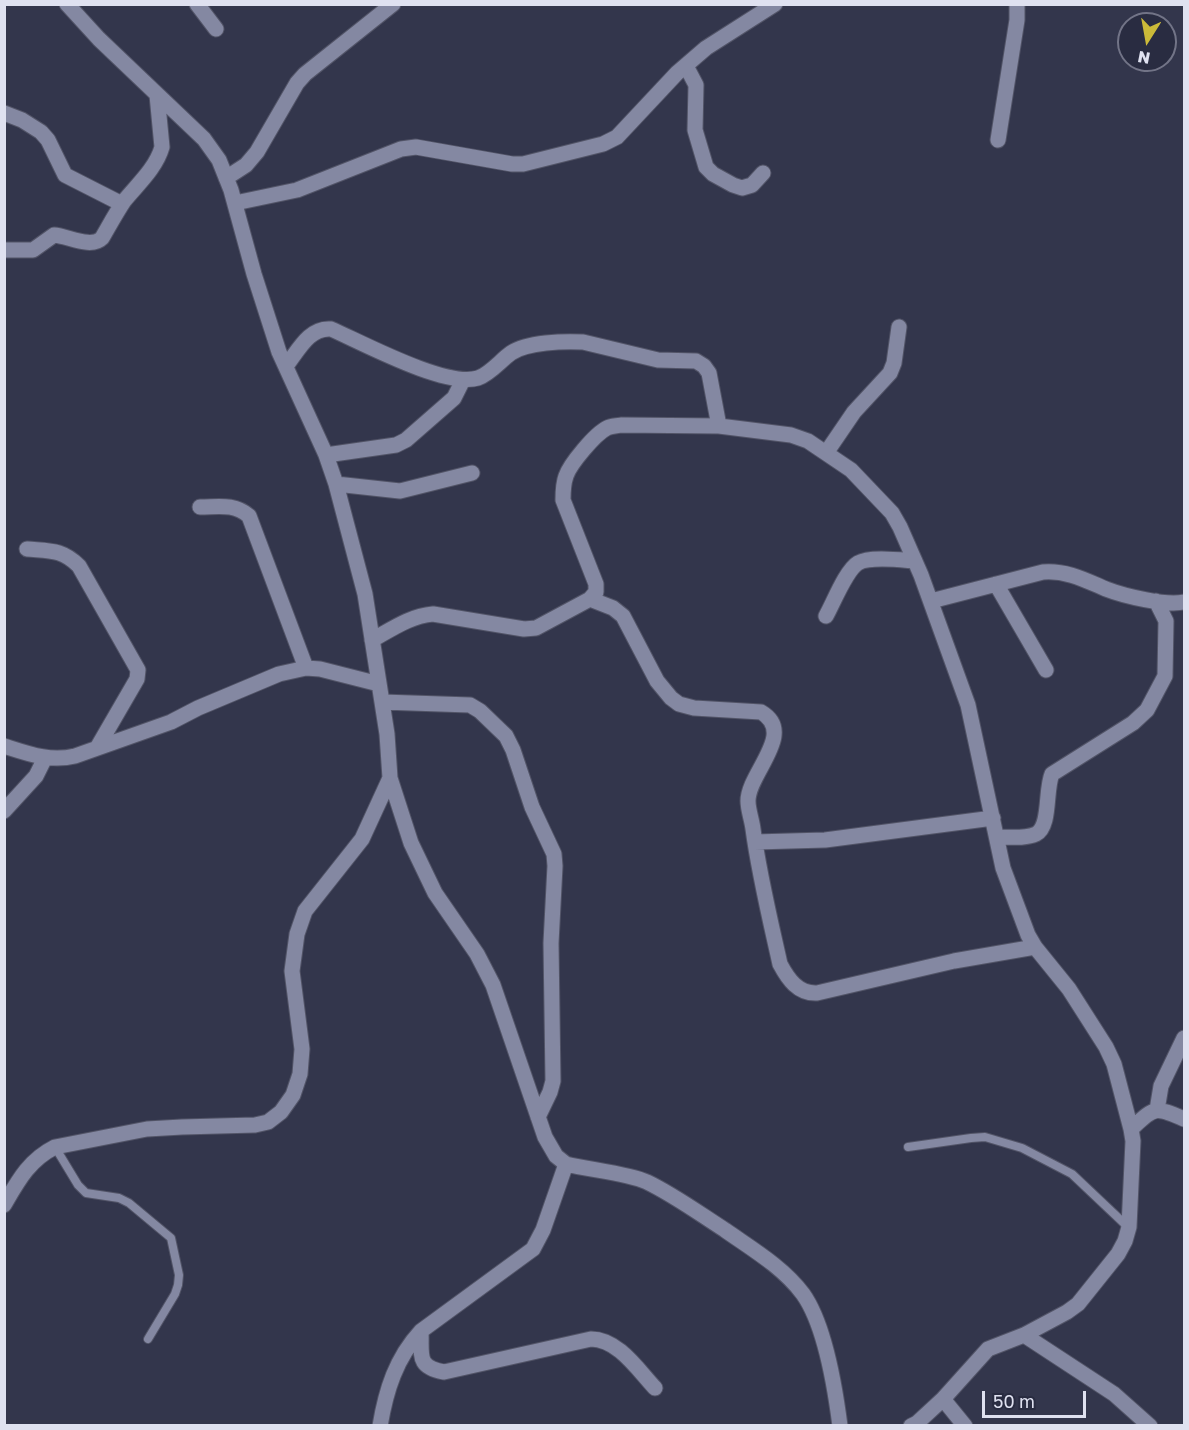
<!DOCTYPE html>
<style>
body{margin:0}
#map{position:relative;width:1189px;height:1430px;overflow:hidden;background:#33364c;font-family:"Golos Text",sans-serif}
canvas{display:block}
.frame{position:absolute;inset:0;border:6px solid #dfe1f0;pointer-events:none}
.north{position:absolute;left:1117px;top:12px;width:60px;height:60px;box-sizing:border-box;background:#292c41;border:2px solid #727487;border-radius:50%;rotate:191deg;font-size:16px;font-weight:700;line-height:24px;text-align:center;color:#dfe1f0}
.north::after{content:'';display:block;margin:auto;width:21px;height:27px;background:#cbba39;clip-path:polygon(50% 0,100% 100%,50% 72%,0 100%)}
.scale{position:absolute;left:982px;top:1391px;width:104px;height:27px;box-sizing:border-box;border:3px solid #dfe1f0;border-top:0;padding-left:8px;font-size:18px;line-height:21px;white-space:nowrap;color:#dfe1f0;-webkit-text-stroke:4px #292c41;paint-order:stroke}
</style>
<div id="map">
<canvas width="1189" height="1430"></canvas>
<div class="frame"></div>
<div class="north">N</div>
<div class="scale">50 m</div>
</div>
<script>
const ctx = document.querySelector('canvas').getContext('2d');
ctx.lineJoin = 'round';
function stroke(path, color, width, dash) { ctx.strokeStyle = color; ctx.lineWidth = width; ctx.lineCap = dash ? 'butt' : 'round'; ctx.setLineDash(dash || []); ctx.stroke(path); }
const lane = new Path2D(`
 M55,1147L78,1185L86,1193L119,1198L129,1203L171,1238L179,1275L178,1285L175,1294L148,1339
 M908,1147L971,1138L985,1137L1022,1148L1072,1174L1128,1227`);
const street = new Path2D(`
 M67,4L99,39L204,139L219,160L231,190L254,274L279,352L326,455L336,484L365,594L387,734L390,778L411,843L435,893L477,954L493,985L545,1137L556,1156L566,1164C590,1170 627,1173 647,1182C674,1195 700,1214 725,1230C752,1249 783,1267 803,1294C825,1325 835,1387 840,1426
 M197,4L216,29
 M686,66L696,85L695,130L706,167L713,174L733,185L742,188L752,185L763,173
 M4,113L22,120L41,132L48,140L65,175L122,204
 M998,140L1017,20V4
 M226,178L246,165L257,152L297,83L305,74L393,4
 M235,203L297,190L401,149L416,147L512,164H523L603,144L617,137L677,73L706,48L775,4
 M4,250H33L54,235C68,236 91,249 102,238C109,226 116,213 124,201C138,184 156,168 162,147L157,95
 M286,366C298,351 309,327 331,329C363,343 446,388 478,378C490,374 501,360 511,353C527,342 564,341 583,342L658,360L696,361L704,366L709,373L719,426
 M826,453L854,412L890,373L894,363L899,327
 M326,455L396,445L406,440L454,398L463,380
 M336,484L400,491L472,473
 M200,507C218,507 234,503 249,516L306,668
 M27,549C50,551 62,549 79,566L138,670L137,679L97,748
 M996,584L1046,670
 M590,599L613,608L623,616L657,681L671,698L679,704L694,708L761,712C797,733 748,773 748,801C748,810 752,820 753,829C759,874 770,919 780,964C788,979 798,994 817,993L954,961L1035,947
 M931,601L1043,572C1066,570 1085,580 1106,589C1124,596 1166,606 1184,602
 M826,616C833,604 846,570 858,563C870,556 901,560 915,561
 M372,640C392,629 410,616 433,614L524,629L536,628L590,599L596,592V584L563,500C563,492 563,484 566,476C570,464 595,434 607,428C611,426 616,426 621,425L719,426L791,435L808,441L851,470L892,513L900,527L921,575L968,705L1003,868L1028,935L1035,947L1069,989L1106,1047L1114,1064L1131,1129L1133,1141L1129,1227L1125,1241L1118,1254L1078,1304L1067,1312L1024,1335L988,1349L943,1399L917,1423L911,1426
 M382,702L470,705L480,711L506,736L513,750L532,807L554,854L555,866L551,943L553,1081L550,1092L538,1117
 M4,746C29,754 50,762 75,756L171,722L198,708L279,674L306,668L320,669L379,684
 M4,811L36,776L45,758
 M997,837C1009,837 1025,839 1036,834C1051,826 1045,790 1052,774L1133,723L1147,710L1165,676L1166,621L1156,601
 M755,842L825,840L993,818
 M1157,1110L1161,1086L1184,1038
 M1131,1129C1155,1107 1154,1106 1184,1119
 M4,1205C18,1181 29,1160 55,1147L147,1129L182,1127L255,1125L268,1122L281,1112L293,1095L300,1074L302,1049L292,971L297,934L305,911L362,839L390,778
 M421,1331C422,1355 416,1367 444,1372L591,1339C618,1339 638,1370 655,1388
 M1024,1335L1114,1394L1150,1426
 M943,1399L965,1426
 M380,1426C386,1390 396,1358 421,1331L533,1249L543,1230L566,1164`);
stroke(lane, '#525467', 10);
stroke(street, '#525467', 17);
stroke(lane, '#8488a2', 8);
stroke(street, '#8488a2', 15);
</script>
